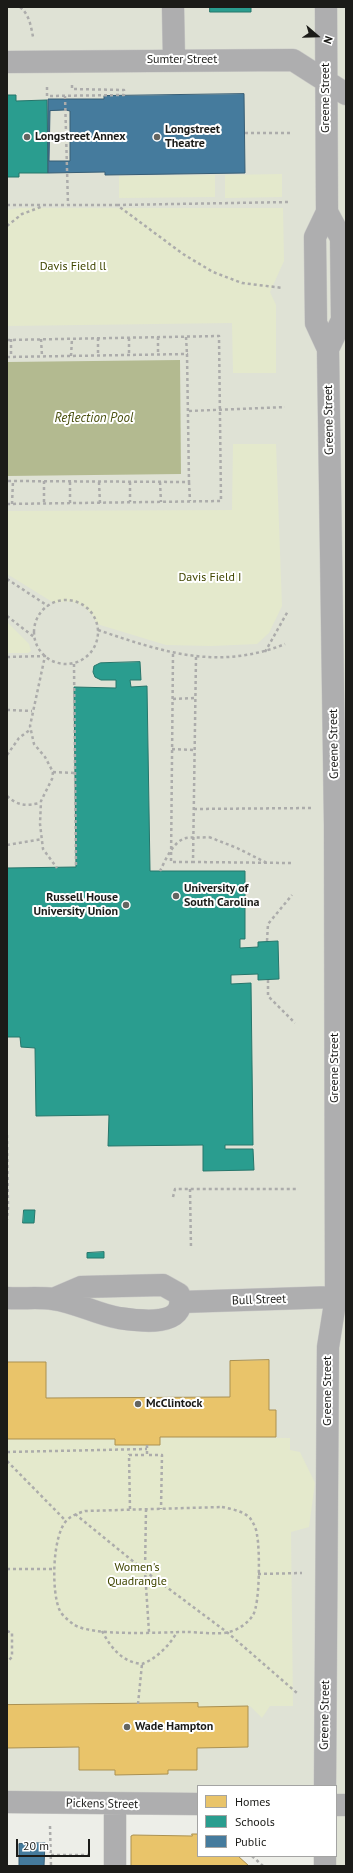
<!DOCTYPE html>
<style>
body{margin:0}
#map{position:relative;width:353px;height:1873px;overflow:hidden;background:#edeee8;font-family:"PT Sans",sans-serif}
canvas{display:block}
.frame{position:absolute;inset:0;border:8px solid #1b1b18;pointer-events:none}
.legend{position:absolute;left:197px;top:1785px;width:140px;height:72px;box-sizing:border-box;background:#fff;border:1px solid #a4a4a3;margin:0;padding:5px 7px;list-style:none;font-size:12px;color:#1b1b18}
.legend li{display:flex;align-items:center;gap:8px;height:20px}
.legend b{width:20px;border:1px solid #a4a4a3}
.north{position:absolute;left:297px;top:16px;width:40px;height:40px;-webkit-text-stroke:3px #fff;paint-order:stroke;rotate:110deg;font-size:11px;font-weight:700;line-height:16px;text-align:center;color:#1b1b18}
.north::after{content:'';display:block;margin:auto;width:14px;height:18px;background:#1b1b18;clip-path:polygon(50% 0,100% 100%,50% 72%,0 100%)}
.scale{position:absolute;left:16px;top:1839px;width:74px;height:18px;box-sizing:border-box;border:2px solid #1b1b18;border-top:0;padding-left:5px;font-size:12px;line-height:14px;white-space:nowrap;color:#1b1b18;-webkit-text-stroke:3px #fff;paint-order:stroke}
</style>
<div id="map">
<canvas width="353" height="1873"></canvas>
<div class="frame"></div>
<ul class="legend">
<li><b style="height:11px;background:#e9c46a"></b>Homes</li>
<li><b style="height:11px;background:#2a9d8f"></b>Schools</li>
<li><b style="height:11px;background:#457b9d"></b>Public</li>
</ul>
<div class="north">N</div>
<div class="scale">20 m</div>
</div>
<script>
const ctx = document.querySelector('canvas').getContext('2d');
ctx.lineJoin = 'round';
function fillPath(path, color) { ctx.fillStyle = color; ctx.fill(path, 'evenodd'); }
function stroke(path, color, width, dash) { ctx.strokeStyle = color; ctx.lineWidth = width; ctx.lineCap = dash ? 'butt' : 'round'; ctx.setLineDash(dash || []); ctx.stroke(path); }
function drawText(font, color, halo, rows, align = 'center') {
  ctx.font = font + ' "PT Sans",sans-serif'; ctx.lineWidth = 4; ctx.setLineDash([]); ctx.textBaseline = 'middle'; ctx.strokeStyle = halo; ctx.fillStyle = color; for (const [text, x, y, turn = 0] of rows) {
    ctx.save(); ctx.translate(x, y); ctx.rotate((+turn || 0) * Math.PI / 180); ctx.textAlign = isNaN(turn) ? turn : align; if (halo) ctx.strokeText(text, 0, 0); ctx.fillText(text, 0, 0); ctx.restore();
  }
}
const built = new Path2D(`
 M7,7H346V1866H325L336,1856V1786H198V1803L7,1805Z`);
const green = new Path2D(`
 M282,174V197L225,198V175Z
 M215,175V197L119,198V176Z
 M19,208H283L284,261L270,292L276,305V373H233L232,323L7,326V210Z
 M233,444H276L282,606L269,633L257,644L211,646L166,645L97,624C89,605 75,598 54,603L7,574V511L232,510Z
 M7,622L29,644L31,651L28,653H7Z
 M160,1437L290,1438V1450L300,1452L315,1483L309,1527L291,1532L293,1706H270L262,1718L250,1706L198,1707L197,1703L7,1705V1439H115L116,1445H159Z`);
const water = new Path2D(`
 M180,360L181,474L7,476V362Z`);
const homes = new Path2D(`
 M269,1360V1410H276V1437H160V1445H115V1439H7V1362H46V1398L230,1397V1361Z
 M198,1703V1707L248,1706V1747L197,1748V1770H168V1774L115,1775V1770H79V1747L7,1748V1705Z
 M192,1834H198V1856H238L249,1866H131V1836L133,1835L192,1836Z`);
const schools = new Path2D(`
 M210,7H251V12H210Z
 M7,95H16V101L47,100L48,173H19V177H7Z
 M140,662L141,680H130L131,687L147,686L150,871H245V939H240V948L258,947V942L278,941L279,979L258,980V974L231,975V984L251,983L253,1145H225V1149H253L254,1170L203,1171V1145L108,1146L109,1115L36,1116L35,1048L21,1047L20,1037H7V868L76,867L74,687L116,688V680H101L95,677L93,672L94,666L100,663Z
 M24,1210H35L34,1223H23Z
 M104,1252V1258H87V1253Z`);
const public = new Path2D(`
 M244,94L245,173L105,175V172L48,173V99H104V96ZM66,110L70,111V161H49L50,111Z
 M45,1843L44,1866H19V1844Z`);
const path = new Path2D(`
 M20,7C29,14 31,26 33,37
 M47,87V96L124,95V90L72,89V84
 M65,96L68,205
 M245,133H292
 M7,205H117L183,254L213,272L242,283L283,288
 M117,205L290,202
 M7,226L22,214L41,207
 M158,337V355
 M186,337L187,354
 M98,338V356
 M129,338V355
 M11,339V357
 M41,339L42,356
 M7,340L219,336L221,501L7,504
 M71,356L72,339
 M7,357L187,354L189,482L7,481
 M189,411L285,407
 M44,481V503
 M99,482L100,503
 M130,482V502
 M160,482L161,502
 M189,482L190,501
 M70,503V482
 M12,504L13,481
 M7,579L48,606
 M34 632a32 32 0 1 1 64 0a32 32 0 1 1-64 0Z
 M7,616L34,637
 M98,630C163,652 218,671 285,644
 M265,652L288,611
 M173,654L171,862H193
 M7,657L45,656L30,726L34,744L45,757L53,772L52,779L41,801L40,824L43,849L57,868
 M196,657L193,862L291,863
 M74,664L76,867
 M173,699L195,698
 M7,710L32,711
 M172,749L195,750
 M7,755L19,738L31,729
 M53,772L75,773
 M7,796C18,806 26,806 40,803
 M194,809L312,808
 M209,837L237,848L267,863
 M7,845L42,839
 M267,941L268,924L292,895
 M268,980V996L295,1023
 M7,1135L8,1208L7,1220
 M190,1189L191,1249
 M173,1197L175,1189H298
 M147,1445V1455H162L161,1509
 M7,1452L147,1449
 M7,1461L66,1521
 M222,1507C232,1509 243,1511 250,1518C253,1522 257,1530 257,1535C260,1549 260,1604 253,1615C248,1623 238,1630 229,1632C218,1635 198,1632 186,1632C162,1632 91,1637 73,1624C69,1621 62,1615 60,1611C51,1593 52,1535 67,1520C72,1515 79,1513 85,1511Z
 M130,1509L129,1455H147
 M146,1509L145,1571L149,1632
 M75,1514L145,1571L228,1633L297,1693
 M7,1569H55
 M258,1574L302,1573
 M7,1631L12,1633V1657L7,1662
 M102,1631C111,1648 122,1662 142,1664C156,1659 170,1645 177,1632
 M138,1704L142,1664
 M50,1826L51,1866
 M51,1855H92
 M252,1856L263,1866`);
const minor = new Path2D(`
 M173,7L174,60
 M7,62L293,60L346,94
 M327,212L341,238L342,320L328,349
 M7,1298C22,1299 39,1297 53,1299C76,1302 96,1314 119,1318C139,1321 189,1328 179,1294L163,1285L81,1287L53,1299
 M181,1302L336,1297
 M325,1786L328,1347L336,1297L335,825L328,349L316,323L315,237L327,212L326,7
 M7,1802L198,1804
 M115,1804V1866
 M336,1805H346
 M325,1856V1866`);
const pathBridge = new Path2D(`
 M160,871C165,861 173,841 186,838C193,837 201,838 209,837`);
const markers = [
 [27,137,4,"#646561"],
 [157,137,4,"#646561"],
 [176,896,4,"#646561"],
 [126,905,4,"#646561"],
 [138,1404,4,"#646561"],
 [127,1727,4,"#646561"]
];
const streetNames = [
 ["Sumter Street",182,60],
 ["Greene Street",326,98,-90],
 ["Greene Street",329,420,-91],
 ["Greene Street",334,744,-91],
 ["Greene Street",335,1068,-90],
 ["Bull Street",259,1300,-2],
 ["Greene Street",328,1391,-90],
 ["Greene Street",325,1715,-89],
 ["Pickens Street",102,1804,1]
];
const poiNames = [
 ["Longstreet",165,130],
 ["Theatre",165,144],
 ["Longstreet Annex",35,137],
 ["University of",184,889],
 ["South Carolina",184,903],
 ["Russell House",118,898,"right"],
 ["University Union",118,912,"right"],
 ["McClintock",146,1404],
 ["Wade Hampton",135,1727]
];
const parkNames = [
 ["Davis Field ll",73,267],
 ["Davis Field I",210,578],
 ["Women's",137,1568],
 ["Quadrangle",137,1582]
];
const waterNames = [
 ["Reflection Pool",94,418]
];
fillPath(built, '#dfe2d5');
fillPath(green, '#e4e9cc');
fillPath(water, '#b3ba90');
fillPath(homes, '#e9c46a');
stroke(homes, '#ab9151', 1);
fillPath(schools, '#2a9d8f');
stroke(schools, '#26766b', 1);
fillPath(public, '#457b9d');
stroke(public, '#385e75', 1);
stroke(minor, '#cbcbc8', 23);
stroke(path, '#acacab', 2.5, [3, 3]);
stroke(minor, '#aeaeaf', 22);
stroke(pathBridge, '#acacab', 2.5, [3, 3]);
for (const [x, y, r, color] of markers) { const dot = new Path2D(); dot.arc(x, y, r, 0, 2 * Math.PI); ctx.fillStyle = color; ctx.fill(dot); stroke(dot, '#fff', 1.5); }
drawText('12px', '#1b1b18', '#fff', streetNames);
drawText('bold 12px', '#1b1b18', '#fff', poiNames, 'left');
drawText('12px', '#404601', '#fff', parkNames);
drawText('italic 13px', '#4a5110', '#fff', waterNames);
</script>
